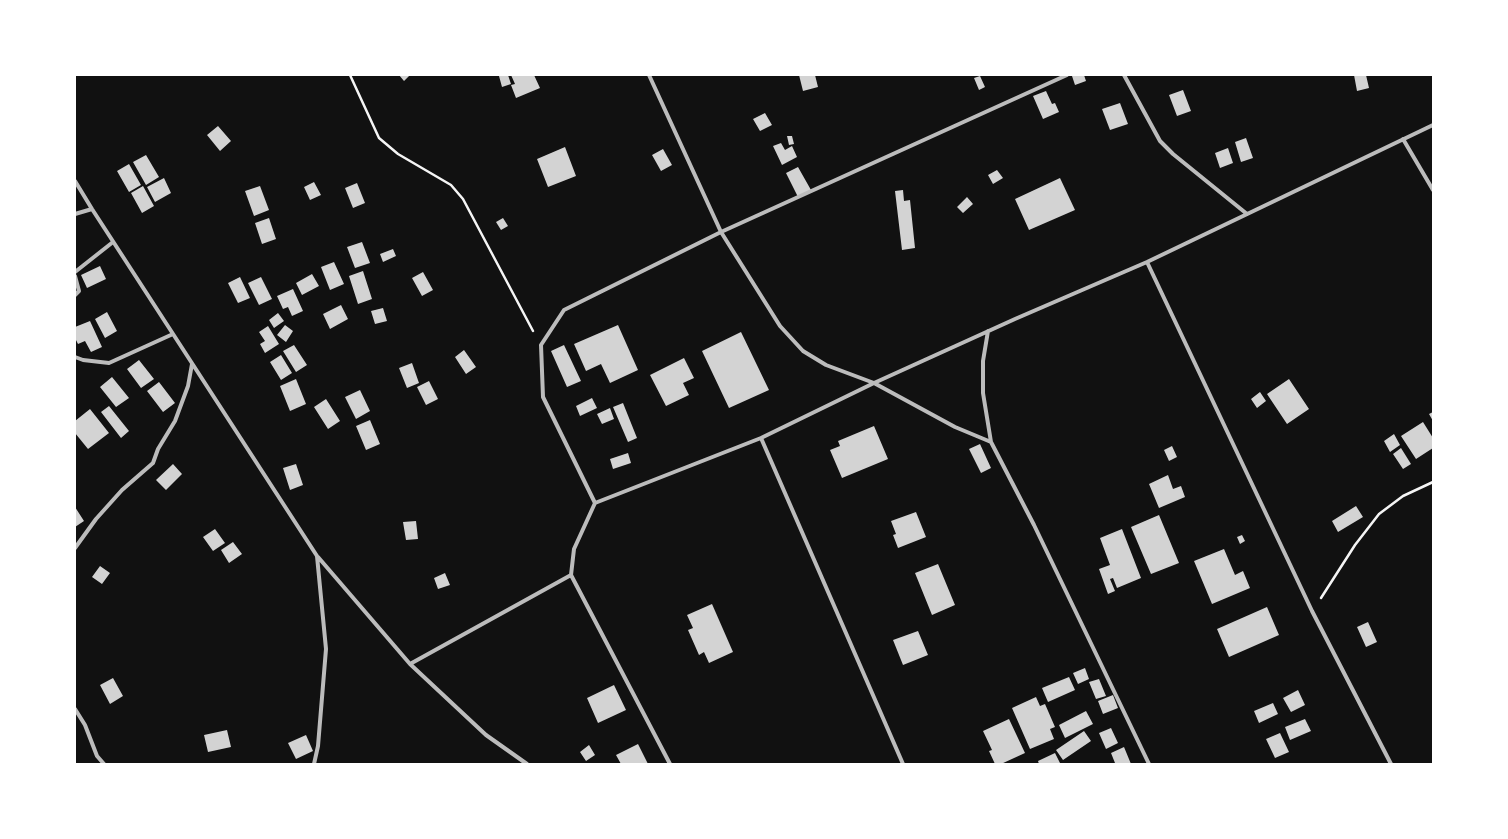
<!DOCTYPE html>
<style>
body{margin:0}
#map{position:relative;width:1508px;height:839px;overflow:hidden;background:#111;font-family:Karla,sans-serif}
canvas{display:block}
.frame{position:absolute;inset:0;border:76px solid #fff;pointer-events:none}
</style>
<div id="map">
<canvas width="1508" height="839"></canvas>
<div class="frame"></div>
</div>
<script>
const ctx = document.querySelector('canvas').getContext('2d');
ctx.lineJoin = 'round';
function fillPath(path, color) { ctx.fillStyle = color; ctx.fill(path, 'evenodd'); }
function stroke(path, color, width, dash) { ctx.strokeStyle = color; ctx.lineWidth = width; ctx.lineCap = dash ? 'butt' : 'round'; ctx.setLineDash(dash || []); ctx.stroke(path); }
const building = new Path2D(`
 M399,75H410L404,81Z
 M502,75H508L511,84L502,87L499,76Z
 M511,75H534L540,88L516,98L511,85L515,84Z
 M799,75H815L818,87L803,91Z
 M1076,75H1084L1086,81L1075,85L1072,76Z
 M1354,75H1366L1369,88L1357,91Z
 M980,76L985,87L979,90L974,78Z
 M1183,90L1191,111L1177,116L1169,95Z
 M1046,91L1052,104L1055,103L1059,112L1043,119L1033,96Z
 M1120,103L1128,124L1110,130L1102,109Z
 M765,113L772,125L760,131L753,119Z
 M218,126L231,141L220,151L207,135Z
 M787,136H792L794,144L789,145Z
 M1246,138L1253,158L1241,162L1235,142Z
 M781,143L785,150L792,146L797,157L782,165L773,146Z
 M565,147L576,176L548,187L537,159Z
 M1228,148L1233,163L1220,168L1215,153Z
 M663,149L672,165L661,171L652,155Z
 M146,155L159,177L146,185L133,162Z
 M129,164L141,185L129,192L117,171Z
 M798,167L811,190L798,197L786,173Z
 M997,170L1003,178L993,184L988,175Z
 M164,178L171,193L155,202L147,187Z
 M1060,178L1075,210L1029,230L1015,199Z
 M314,182L321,195L310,200L304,187Z
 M357,183L365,203L353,208L345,188Z
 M143,186L154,206L142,213L131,193Z
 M260,186L269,210L254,216L245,191Z
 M903,190L904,201L910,200L915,248L902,250L895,191Z
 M967,197L973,204L963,213L957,207Z
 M269,218L276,239L262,244L255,223Z
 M503,218L508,226L501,230L496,222Z
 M362,242L370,263L355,268L347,247Z
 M393,249L396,256L383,262L380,254Z
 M334,262L344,284L330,290L321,267Z
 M100,266L106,279L87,288L81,275Z
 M363,271L372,299L358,304L349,276Z
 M423,272L433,290L422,296L412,278Z
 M312,274L319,286L302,295L296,283Z
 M240,277L250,298L238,303L228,283Z
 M261,277L272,299L259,305L248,283Z
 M293,289L303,311L292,316L288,307L283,309L277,296Z
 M341,305L348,319L330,329L323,314Z
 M383,308L387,321L375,324L371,311Z
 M107,312L117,331L105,338L95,319Z
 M278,313L284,321L274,328L269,320Z
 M90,321L102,347L91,352L85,341L78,344L75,338V327Z
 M285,325L293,331L286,342L277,335Z
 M618,325L638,370L610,383L601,364L586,371L574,344Z
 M268,326L279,344L265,353L260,344L265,341L259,332Z
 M741,332L769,390L729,408L702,351Z
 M294,345L307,365L296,372L283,351Z
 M564,345L581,381L567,387L551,351Z
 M464,350L476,367L466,374L455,357Z
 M281,355L292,373L281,380L270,362Z
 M684,358L694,378L683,383L689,395L666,406L650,375Z
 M139,360L154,379L141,388L127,369Z
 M412,363L419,383L407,388L399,368Z
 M112,377L129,398L116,407L100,387Z
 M296,379L306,404L290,411L280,386Z
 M1289,379L1309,409L1287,424L1267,394Z
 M429,381L438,399L426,405L417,387Z
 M159,382L175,403L163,412L147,391Z
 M360,390L370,411L356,419L345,397Z
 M1260,392L1266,401L1257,408L1251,399Z
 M592,398L597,408L580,416L576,406Z
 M326,399L340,421L328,429L314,407Z
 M623,403L637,438L628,442L613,407Z
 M109,406L129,431L121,438L101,412Z
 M610,408L614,419L602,424L597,414Z
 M90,409L109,433L88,449L75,433V421Z
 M1433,412V421L1429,414Z
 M370,420L380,444L366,450L356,426Z
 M1423,422L1433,438V448L1416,459L1401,436Z
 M874,426L888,459L842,478L830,450L840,446L838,441Z
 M1394,434L1400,445L1390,452L1384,441Z
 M980,444L991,468L981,473L969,449Z
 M1172,446L1177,457L1169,461L1164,450Z
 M1401,448L1411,464L1403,469L1393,454Z
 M628,453L631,463L613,469L610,459Z
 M173,464L182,474L166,490L156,480Z
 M296,464L303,485L290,490L283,468Z
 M1168,475L1173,489L1181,486L1185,497L1159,508L1149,484Z
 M1356,506L1363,517L1338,532L1332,521Z
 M75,507L84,521L75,527Z
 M916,512L926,537L898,548L893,535L896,534L891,521Z
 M1159,515L1179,563L1151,574L1131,527Z
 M416,521L418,539L406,540L403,522Z
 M215,529L225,543L213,551L203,537Z
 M1122,529L1141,578L1117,588L1113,578L1110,579L1115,591L1108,594L1099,569L1110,565L1100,538Z
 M1242,535L1245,541L1240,544L1237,537Z
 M233,542L242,554L229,563L221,550Z
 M1224,549L1235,575L1243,571L1250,588L1212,604L1194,561Z
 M938,564L955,605L932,615L915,573Z
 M100,566L110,573L102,584L92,577Z
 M445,573L450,585L438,589L434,578Z
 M712,604L733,652L709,663L704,652L699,655L688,630L693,628L687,615Z
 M1267,607L1279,635L1229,657L1217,629Z
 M1368,622L1377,642L1366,647L1357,627Z
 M918,631L928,655L903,665L893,640Z
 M1085,668L1089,679L1078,684L1073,673Z
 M1069,677L1075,690L1048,702L1042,688Z
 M113,678L123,696L110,704L100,685Z
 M1099,679L1106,696L1096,699L1089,682Z
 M614,685L626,710L598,723L587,698Z
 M1298,690L1305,705L1291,712L1283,698Z
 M1113,695L1118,708L1103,714L1098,701Z
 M1036,697L1040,706L1045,704L1055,727L1050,729L1054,739L1030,749L1012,708Z
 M1273,703L1278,714L1259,723L1254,711Z
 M1086,711L1093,724L1065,738L1059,725Z
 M1009,719L1025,753L1001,764H995L989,751L992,750L983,731Z
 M1305,719L1311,731L1290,740L1285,727Z
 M1111,728L1118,743L1106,749L1099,733Z
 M227,730L231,747L208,752L204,735Z
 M1084,731L1091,741L1063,760L1056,750Z
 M1280,733L1289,752L1275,758L1266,739Z
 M306,735L313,751L296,759L288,743Z
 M638,744L648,764H621L616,755Z
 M589,745L595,755L586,761L580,752Z
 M1124,747L1131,764H1113L1115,763L1111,753Z
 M1055,753L1060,763L1039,764L1038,761Z`);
const path = new Path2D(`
 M350,75L379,138L398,154L451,185L463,199L533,331
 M1321,598L1355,545L1379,514L1403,496L1433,482`);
const minor = new Path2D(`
 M649,75L721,232L780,326L803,351L826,365L874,383L955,427L991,442
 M1124,75L1160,141L1173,154L1247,214
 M1403,139L1433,190
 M75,181L92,209L317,556L326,649L318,746L314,764
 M75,214L92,209
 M1147,262L1312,611L1391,764
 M75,272L113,242
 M75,276L79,291L75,295
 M988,331L983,361V393L991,442L1034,525L1149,764
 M75,357L83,360L109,363L173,334
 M761,438L903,764
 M595,503L761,438L874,383L1015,319L1147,262L1433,125
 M75,548L96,519L122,490L153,463L158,449L175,421L188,386L192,364
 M318,557L410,664L486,735L527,764
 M571,575L574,549L595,503L543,397L541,345L564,310L721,232L1067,75
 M410,664L571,575L670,764
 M75,709L85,725L97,756L104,764`);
fillPath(building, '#d3d3d3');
stroke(path, '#f5f5f5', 2.5);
stroke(minor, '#bcbcbc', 4);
</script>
